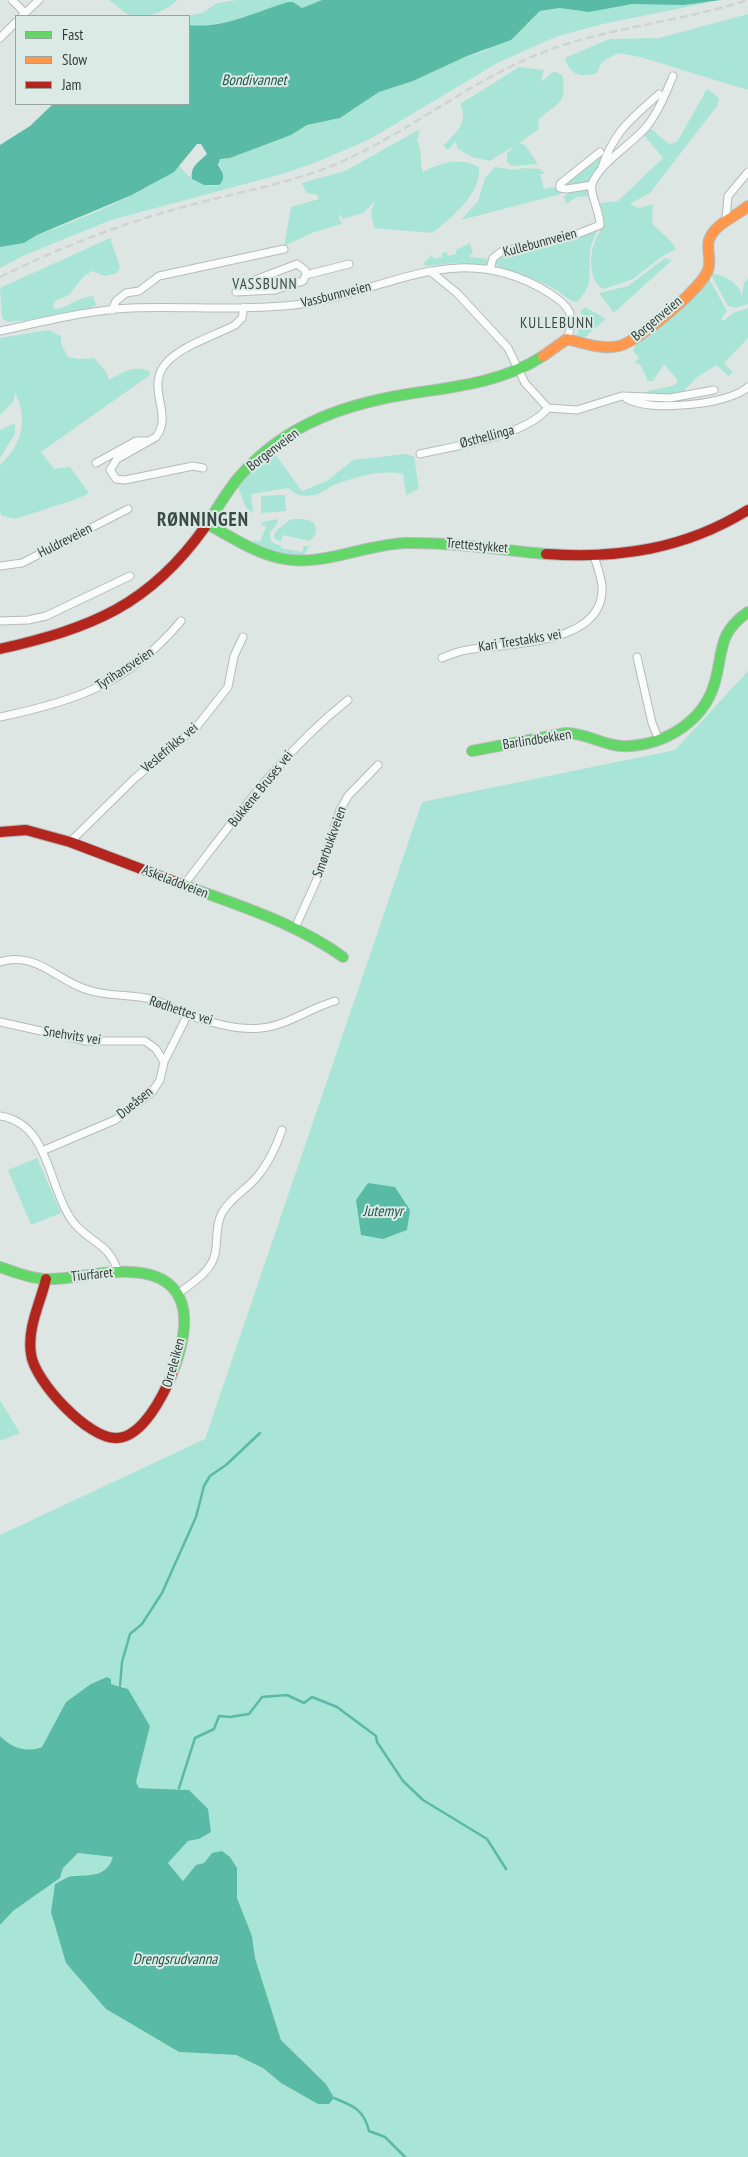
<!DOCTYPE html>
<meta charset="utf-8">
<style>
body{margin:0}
#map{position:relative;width:748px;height:2157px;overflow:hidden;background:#dee6e4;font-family:"PT Sans Narrow",sans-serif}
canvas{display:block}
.legend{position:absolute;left:15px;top:15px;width:175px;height:90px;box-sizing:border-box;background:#dbeae5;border:1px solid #99a4a1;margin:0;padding:6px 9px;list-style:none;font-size:15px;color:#363c3a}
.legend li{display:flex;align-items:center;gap:10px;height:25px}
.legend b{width:25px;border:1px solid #99a4a1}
</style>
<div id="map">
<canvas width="748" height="2157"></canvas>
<ul class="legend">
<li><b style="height:6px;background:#63d668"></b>Fast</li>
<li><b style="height:6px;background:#ff974d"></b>Slow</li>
<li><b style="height:6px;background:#b3261e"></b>Jam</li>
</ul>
</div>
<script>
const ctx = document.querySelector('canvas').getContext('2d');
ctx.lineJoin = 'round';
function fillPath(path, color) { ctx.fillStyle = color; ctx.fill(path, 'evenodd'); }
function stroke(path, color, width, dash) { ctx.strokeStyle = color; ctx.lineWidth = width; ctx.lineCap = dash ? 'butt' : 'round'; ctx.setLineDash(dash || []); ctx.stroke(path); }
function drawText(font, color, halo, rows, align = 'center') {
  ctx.font = font + ' "PT Sans Narrow",sans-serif'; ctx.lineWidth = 4; ctx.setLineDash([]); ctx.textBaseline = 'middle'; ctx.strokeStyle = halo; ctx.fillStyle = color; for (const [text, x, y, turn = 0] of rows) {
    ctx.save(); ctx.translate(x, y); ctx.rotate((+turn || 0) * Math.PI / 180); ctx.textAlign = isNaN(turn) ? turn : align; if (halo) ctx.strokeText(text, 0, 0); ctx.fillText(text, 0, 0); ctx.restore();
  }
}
const green = new Path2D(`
 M109,0H177C169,10 146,19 133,16C125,14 116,5 109,0Z
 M237,0H322L302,8L293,2H288C256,13 222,29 189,25L188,16L202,13L217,3Z
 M711,2L603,24L558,36L499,62L370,139L317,162L282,174L111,220L25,255L0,268V247L24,243L37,235C67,225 161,187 179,165C189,179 201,188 219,185L222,170L218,161L220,159L230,158L291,135L307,125L340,118L379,92L413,81L467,56L485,51L528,24L540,11L559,8L579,11L632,4Z
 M748,14V90L640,57L618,53L602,62L597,73C581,78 569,75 565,58L609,39L659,38Z
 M519,67L544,70L541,82L554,71L562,75C568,104 558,102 538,120L539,129L519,143L525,145L538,164L512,166L507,163V154L514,146L490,161L472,157L457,148L456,141L449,149H446L444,145C456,133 469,122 460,104Z
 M707,89L719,98L717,106L650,193L630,204L639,208L653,204L652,223C660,233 670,237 676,249L661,257L633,279L604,289C589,283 589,257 594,244C596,236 602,230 603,222C603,215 602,209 600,203L618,201L663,158L643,134L650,128L669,144L677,142Z
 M420,129L417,140C423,150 419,161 423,172C443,162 458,157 479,167C482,193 451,219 432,233L374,228L371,212L375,201L363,213L343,219L340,214L339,219L342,224L314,232L284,246L291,207L319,199L317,195L307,193L301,183L345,171Z
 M601,154L604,155L592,182L564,186Z
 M495,167L515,170L524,168L540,169L545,174H540L544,189L555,187L561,194L461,220L478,201L485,178Z
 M587,188L589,189L590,196L577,197L566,204L564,196L573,190Z
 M598,229C595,236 591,244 590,251C588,273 595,284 577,302C568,301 563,294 556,290C538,279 517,274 497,266L495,261L500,255Z
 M110,238L120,267L117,273L105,276L92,271L83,277L69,295L55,301L53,306L54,309C69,308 77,297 93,296L96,305C71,319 36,319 8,322L2,318L0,288Z
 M470,243L473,255L470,254V257L488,259L487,265L455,263L427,266L423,264L432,255L434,259L442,257V253L447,252L448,256L456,254V250Z
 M665,258L672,260L616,311L613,312L599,293L628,286Z
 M710,273C724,275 738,281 742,296L744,283L748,278V304L736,308L728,306Z
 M708,277L727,311L721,319L723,321L733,313L748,308V338L724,363L733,372L728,376L717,365L697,377L681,394H643L644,392L672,386L677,383V379L664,364L653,381H648L640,364L634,363L639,358L633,351L638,341Z
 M585,307L606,319L585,337H576L582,321L581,311Z
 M49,330L61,336V343L68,357L79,359L94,358L105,370L109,380C123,373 133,364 149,371L150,375L41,452L54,469L70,467L89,493L77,499L15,519L2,516L0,512V465C21,446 29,420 15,393L13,402L0,415V338Z
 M15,423V434L0,458V430Z
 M275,454L302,491L327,481L353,460L404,454L414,456L419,489L406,495L403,474C382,469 355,477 334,485C330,486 328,489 324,491C312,498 298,498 288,488L251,494L253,511L252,513L246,508L238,487L256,466Z
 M285,495L286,511L261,513V496Z
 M277,519L278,522L270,533L271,542L281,546V548L302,552L304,546H309L304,555C280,554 275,556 253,543L254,540L260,542L266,527L261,524L262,522Z
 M291,519C303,519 320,518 315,535L310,541L283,535L281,542L275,539L274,536L276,531Z
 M748,671V2157H0V1925L13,1911L60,1878L63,1868L78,1853L114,1857C107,1875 89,1877 72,1875L106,2009L179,2052L236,2055L263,2068L281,2083L326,2084L281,2040L255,1958L252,1936L237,1898V1868L204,1863L196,1865L183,1881L168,1863L188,1841L199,1839C211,1809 211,1813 189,1790L139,1788L136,1782L150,1726L123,1686L111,1684L80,1692L66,1702L42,1747C26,1753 12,1748 0,1736V1535L205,1439L422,802L675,750Z
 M37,1158L61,1213L31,1225L8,1170Z
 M0,1400L20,1433L0,1441Z`);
const water = new Path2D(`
 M322,0H721L684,5L632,4L589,12L559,8L540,11L511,40L467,56L413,81L379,92L340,118L307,125L291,135L230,158L220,159L218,165C222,171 227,178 219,185H204L192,179C190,166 199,162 207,154L201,144H197L174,172L132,195L37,235L24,243L0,247V145L30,126L53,104H189V25C223,29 255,12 288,2H293L302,8Z
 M368,1183L395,1187L410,1210L407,1230L383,1239L361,1235L356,1200Z
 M107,1677L111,1679V1684L128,1689L150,1726L136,1782L139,1788L189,1790L208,1809L211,1832L199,1839L188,1841L168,1863L183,1881L196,1865L204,1863L212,1853L222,1851L230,1857L237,1868V1898L252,1936L255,1958L281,2040L326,2084L334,2098L329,2104H318L281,2083L263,2068L236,2055L179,2052L106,2009L66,1963L51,1912L55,1884C61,1881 68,1876 74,1876C90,1875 107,1877 113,1857L78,1853L63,1868L60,1878L13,1911L0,1925V1736C12,1748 26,1753 42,1747L66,1702L91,1684Z`);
const stream = new Path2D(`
 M120,1686L122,1662L130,1634L142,1624L162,1593L196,1517L204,1486L210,1476L226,1465L260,1433
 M179,1788L195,1738L214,1729L219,1716L230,1717L249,1714L262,1697L287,1695L304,1703L312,1697L337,1707L376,1736L377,1742L403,1781L423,1800L487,1839L506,1869
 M334,2098C354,2106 364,2110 369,2131L385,2137L405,2157`);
const street = new Path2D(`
 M12,0L25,13
 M22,16L39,0
 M0,38L16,22
 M601,170C614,131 630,120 659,94
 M592,185L567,189L560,188V184L600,152
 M726,219L728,196L748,172
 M490,269L493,258L501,252L575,235L600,225C600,211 589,193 592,184C601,161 633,144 648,125C659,110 666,93 673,76
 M430,271L457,293L508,348L525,383L548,408L577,410L622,396L670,398L714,390
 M236,292L275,290L303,281L306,275L349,264
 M237,292L247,283L297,264L305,270L306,275
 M112,310L116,301L126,293L139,291L159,276L284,249
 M0,331C42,322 88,310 131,308C185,306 240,311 294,305C386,294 456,235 549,293C570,306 576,315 567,339
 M627,399C649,412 729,405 748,387
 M420,454C455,446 526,436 548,408
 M96,463L136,441H148
 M203,468L193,466L125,480L116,479L110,470L117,459L156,437C175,413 142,386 169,360C186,344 214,336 235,325L242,318L244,307
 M0,566L22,563L128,509
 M0,621L28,620L46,616L130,576
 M637,657L652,723L659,740
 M442,658C450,655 458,651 467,650C506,643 606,646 602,586C601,576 597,566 594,556
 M0,717C77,701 129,683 181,621
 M70,842L134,779L198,725L228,687L234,656L243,637
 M183,886C234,820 282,752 348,700
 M295,928L318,877L340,810L348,796L378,765
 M0,962C33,952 52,975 80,987C103,997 128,994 151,999C163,1002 175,1009 186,1014C208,1022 237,1031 261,1028C286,1026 310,1008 335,1001
 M0,1022L86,1041H145L156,1049L164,1062
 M0,1116C49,1123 48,1186 71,1219C86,1242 111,1242 118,1273
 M42,1151L115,1120L152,1092L160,1080L164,1062L188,1014
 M179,1293C192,1283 211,1272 215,1254C218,1240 215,1226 222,1213C230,1198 246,1190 257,1177C269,1163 276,1147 282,1130`);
const fast = new Path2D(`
 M207,524C230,536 253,552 279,558C322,568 364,544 406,543C453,542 500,550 546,554
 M205,527C216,511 226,492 239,477C287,422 350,402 421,392C463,386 506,380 543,356
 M472,751L566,733C588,733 607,748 629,746C666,744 703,721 714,685C724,653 716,634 748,612
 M181,884C236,905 295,922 343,957
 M0,1267C14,1272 29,1278 44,1279C68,1280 92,1273 116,1272C190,1268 195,1316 172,1374`);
const slow = new Path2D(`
 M543,356L567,339C583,343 602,350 619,346C639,341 701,289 708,270C712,261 706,249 709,240C715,223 736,217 748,206`);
const jam = new Path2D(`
 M546,554C619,559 685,549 748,510
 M0,649C91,628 149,606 205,527
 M0,832L26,830L70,842L181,884
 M46,1279C40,1304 27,1328 31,1354C34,1381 89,1440 117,1438C143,1437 164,1394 172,1374`);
const rail = new Path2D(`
 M0,277C57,249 115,226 176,209C224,195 274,187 321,170C397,142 459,87 534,56C602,27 678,23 748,0`);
const streetNames = [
 ["Kullebunnveien",540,243,-15],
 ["Vassbunnveien",336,295,-14],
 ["Borgenveien",657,319,-40],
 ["Østhellinga",487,437,-15],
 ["Borgenveien",273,450,-37],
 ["Huldreveien",65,541,-27],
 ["Trettestykket",477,546,5],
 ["Kari Trestakks vei",520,641,-9],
 ["Tyrihansveien",125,669,-33],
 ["Barlindbekken",537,740,-9],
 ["Veslefrikks vei",170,748,-40],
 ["Bukkene Bruses vei",261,789,-51],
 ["Smørbukkveien",330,842,-70],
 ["Askeladdveien",175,882,21],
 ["Rødhettes vei",181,1011,18],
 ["Snehvits vei",72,1036,9],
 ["Dueåsen",135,1103,-39],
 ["Tiurfaret",92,1275,-6],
 ["Orreleiken",174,1363,-74]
];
const waterNames = [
 ["Bondivannet",254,81],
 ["Jutemyr",383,1212],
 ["Drengsrudvanna",175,1960]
];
const neighbourhoodNames = [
 ["VASSBUNN",265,285],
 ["KULLEBUNN",557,324]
];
const districtNames = [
 ["RØNNINGEN",203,521]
];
fillPath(green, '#a9e5d6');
fillPath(water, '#59baa6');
stroke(stream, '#59baa6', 2.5);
stroke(street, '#b5bbba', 9);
stroke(fast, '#b5bbba', 12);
stroke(slow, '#b5bbba', 12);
stroke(jam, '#b5bbba', 12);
stroke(street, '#fafbfb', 7);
stroke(fast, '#63d668', 10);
stroke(slow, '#ff974d', 10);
stroke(jam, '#b3261e', 10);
stroke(rail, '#d0d3d2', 2.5, [8, 4]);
drawText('14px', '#363c3a', '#dbeae5', streetNames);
drawText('italic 15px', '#24574a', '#dbeae5', waterNames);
ctx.letterSpacing = '1px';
drawText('15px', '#3d4a46', '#dbeae5', neighbourhoodNames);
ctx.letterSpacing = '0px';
ctx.letterSpacing = '1px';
drawText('bold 19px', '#3d4a46', '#dbeae5', districtNames);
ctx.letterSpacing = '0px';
</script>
